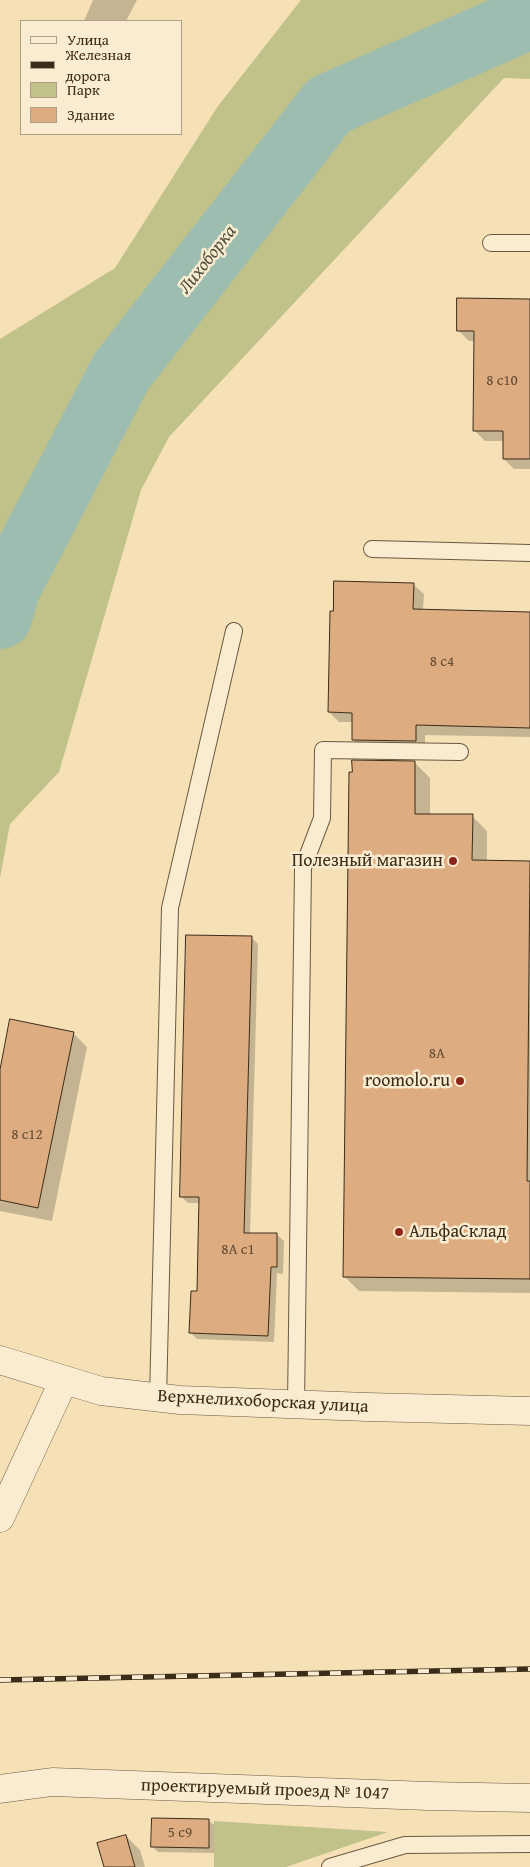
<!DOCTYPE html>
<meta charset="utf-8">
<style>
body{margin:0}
#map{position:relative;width:530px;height:1867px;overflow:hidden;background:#f6e1b7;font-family:"Gentium Book Plus",serif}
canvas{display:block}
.legend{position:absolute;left:20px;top:20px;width:162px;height:115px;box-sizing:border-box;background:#f9ecd0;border:1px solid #ad9f87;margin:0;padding:6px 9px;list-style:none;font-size:15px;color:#3b2c19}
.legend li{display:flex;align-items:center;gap:10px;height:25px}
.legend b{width:25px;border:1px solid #ad9f87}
</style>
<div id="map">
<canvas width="530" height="1867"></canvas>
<ul class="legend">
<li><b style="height:6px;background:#f9ecd0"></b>Улица</li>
<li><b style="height:6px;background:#3b2c19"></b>Железная дорога</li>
<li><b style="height:14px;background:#c1c18a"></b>Парк</li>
<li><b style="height:14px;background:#ddac81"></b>Здание</li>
</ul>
</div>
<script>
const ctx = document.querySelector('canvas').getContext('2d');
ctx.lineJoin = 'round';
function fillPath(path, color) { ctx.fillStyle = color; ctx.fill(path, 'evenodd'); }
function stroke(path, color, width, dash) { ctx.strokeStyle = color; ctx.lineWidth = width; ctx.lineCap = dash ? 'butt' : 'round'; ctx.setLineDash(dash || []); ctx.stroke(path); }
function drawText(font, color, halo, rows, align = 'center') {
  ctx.font = font + ' "Gentium Book Plus",serif'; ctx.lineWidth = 5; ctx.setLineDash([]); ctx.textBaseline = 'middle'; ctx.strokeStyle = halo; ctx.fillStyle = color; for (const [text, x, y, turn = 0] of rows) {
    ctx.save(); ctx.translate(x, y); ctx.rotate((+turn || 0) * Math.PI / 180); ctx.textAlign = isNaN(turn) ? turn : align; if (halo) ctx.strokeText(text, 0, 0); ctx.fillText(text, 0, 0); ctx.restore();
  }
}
const green = new Path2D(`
 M301,0H530V79L504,78L169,437L141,490L59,772L10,824L0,878V339L115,268L218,106Z
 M214,1821L388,1832L286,1867H214Z`);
const shadow = new Path2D(`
 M93,0H137L126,21H84Z
 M530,300V469H514L504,459V441H485L474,430L475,341H469L458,330Z
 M413,584L424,594L423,610L530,613V737L425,735V751L363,750L353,740V722H339L329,712Z
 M415,763L430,778V815L472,816L487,831V862H530V1293L359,1291L344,1276Z
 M251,937L258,944L250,1234L277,1235L284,1241L283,1274L277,1273L274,1342L197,1339L190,1332L198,1292L200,1203H188L181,1196Z
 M74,1034L87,1047L52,1221L0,1211V1076Z
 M208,1820L214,1825V1853L158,1852L153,1847Z
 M126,1836L140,1850L145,1867H105Z`);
const river = new Path2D(`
 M0,617L8,589L121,372L329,105L530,17`);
const building = new Path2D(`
 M457,298L530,299V459H503V431H473L474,331H457Z
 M334,581L414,583L413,609L530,612V728L416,725V741L352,740V713L328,712L330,611H333Z
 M352,760L415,761V814H473L472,860L530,861L527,1181H530V1279L343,1277L349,772H352Z
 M186,935L252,936L244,1233H277V1267H271L268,1336L189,1333L191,1291H197L199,1197H180Z
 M10,1019L74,1032L38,1208L0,1200V1070Z
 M152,1818L209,1819V1848L151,1847Z
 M126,1835L135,1867H104L97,1843Z`);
const lane = new Path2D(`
 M491,243H530
 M372,549L530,553
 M158,1398L170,908L234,631
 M296,1404L303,868L322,818L323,750L460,752
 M330,1867L405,1845L530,1844`);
const street = new Path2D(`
 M0,1360L101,1391L180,1400L367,1407L530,1411
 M0,1518L64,1380
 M0,1789L52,1782L428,1796L530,1798`);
const rail = new Path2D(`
 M0,1680L530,1669`);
const markers = [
 [453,861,5,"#8f2418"],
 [460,1081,5,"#8f2418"],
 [399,1232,5,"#8f2418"]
];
const numberNames = [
 ["8 с10",502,381],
 ["8 с4",442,662],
 ["8А",437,1054],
 ["8 с12",27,1135],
 ["8А с1",238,1250],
 ["5 с9",180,1833]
];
const poiNames = [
 ["Полезный магазин",443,861],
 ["roomolo.ru",450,1081],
 ["АльфаСклад",409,1232,"left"]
];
const streetNames = [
 ["Верхнелихоборская улица",263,1402,3],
 ["проектируемый проезд № 1047",265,1790,2]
];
const waterNames = [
 ["Лихоборка",208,260,-52]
];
fillPath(green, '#c1c18a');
fillPath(shadow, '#0003');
stroke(river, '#9dbdb0', 64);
fillPath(building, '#ddac81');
stroke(building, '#3b2c19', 1);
stroke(lane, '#6a5940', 18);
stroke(street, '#6a5940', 29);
stroke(lane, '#f9ecd0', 16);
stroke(street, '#f9ecd0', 28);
stroke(rail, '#3b2c19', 5.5);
stroke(rail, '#f9ecd0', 4, [11]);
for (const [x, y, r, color] of markers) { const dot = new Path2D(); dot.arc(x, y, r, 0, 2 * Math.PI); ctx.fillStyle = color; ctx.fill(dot); stroke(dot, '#f9ecd0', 2); }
drawText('15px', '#644c33', null, numberNames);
drawText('18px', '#3b2c19', '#f9ecd0', poiNames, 'right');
drawText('18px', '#3b2c19', '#f9ecd0', streetNames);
drawText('italic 19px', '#54503f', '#f9ecd0', waterNames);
</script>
